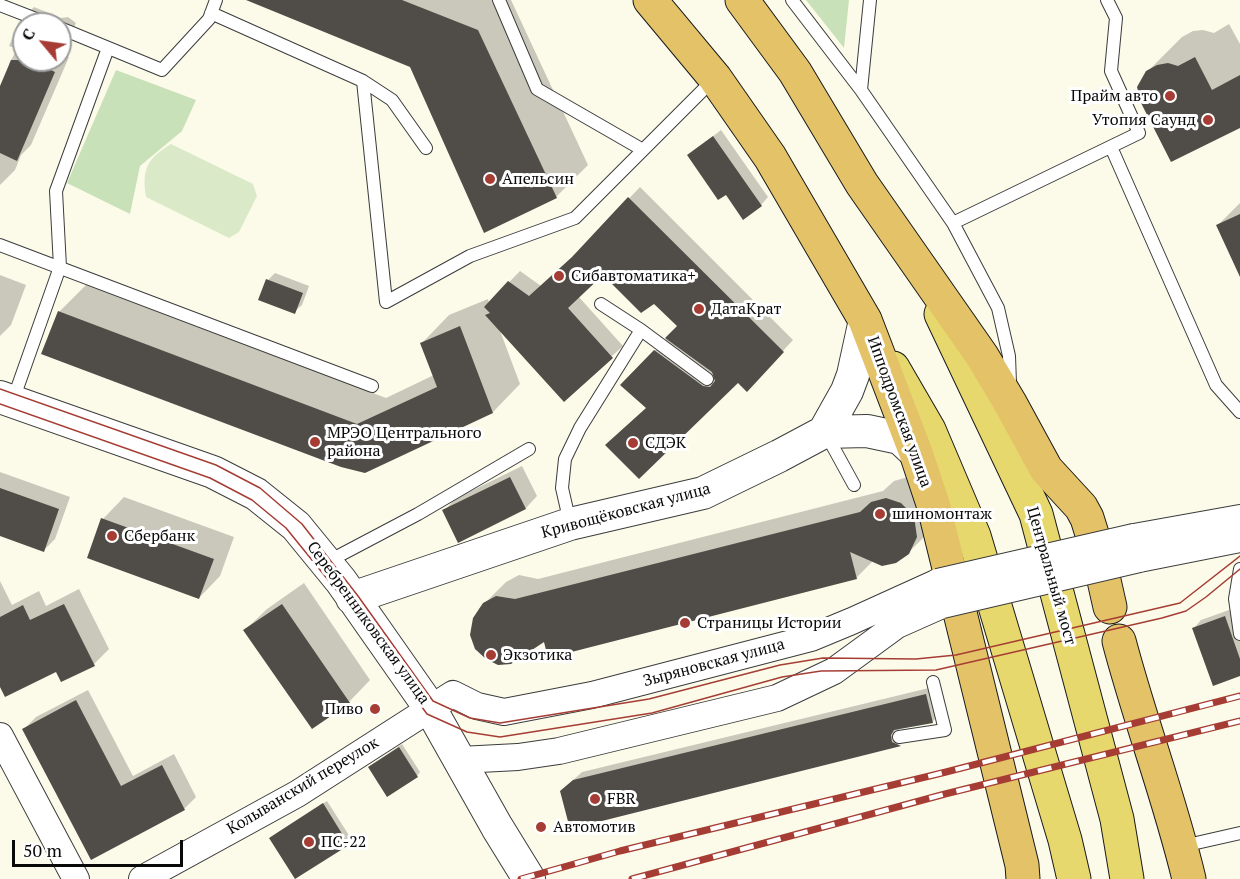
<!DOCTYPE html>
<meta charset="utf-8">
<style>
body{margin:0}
#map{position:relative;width:1240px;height:879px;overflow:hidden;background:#fcfbe9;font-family:"PT Serif",serif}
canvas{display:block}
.north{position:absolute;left:12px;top:12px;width:60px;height:60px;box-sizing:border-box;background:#fff;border:2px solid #9d9d9d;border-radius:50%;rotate:299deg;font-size:16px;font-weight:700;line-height:24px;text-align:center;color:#090909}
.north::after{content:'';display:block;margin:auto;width:21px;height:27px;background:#a63d34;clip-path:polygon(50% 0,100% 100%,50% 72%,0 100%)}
.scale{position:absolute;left:12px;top:840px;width:171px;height:27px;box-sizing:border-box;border:3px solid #090909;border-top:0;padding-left:8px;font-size:18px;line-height:21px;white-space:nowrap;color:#090909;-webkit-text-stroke:4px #fff;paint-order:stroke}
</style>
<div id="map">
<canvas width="1240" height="879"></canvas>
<div class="north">С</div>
<div class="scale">50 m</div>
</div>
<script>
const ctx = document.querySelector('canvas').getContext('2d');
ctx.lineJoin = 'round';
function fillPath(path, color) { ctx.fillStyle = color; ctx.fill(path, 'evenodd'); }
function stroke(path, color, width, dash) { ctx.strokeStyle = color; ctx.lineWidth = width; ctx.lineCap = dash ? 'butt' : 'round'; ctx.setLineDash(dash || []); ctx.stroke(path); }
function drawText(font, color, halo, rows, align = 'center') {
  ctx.font = font + ' "PT Serif",serif'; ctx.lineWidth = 6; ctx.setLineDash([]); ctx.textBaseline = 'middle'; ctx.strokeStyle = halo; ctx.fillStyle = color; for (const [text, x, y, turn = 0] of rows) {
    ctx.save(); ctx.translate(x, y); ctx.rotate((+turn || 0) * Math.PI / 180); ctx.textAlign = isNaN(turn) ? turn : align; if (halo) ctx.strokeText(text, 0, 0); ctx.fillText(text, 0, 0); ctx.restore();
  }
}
const green = new Path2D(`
 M806,0H849L844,48Z
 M116,70L196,100L182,131L140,166L130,214L67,183Z`);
const pitch = new Path2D(`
 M171,144L253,184L257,196L239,232L229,238L146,197C141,169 148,158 171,144Z`);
const shadow = new Path2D(`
 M248,0H511L588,165L556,197L411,66Z
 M34,7L61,18L68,17L76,23L63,54L69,57L31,145L21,155L15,170L0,185V89L11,65L9,64L17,49L9,46L19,22ZM24,24H60V60H24Z
 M1229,24L1240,44V125L1148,71L1182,37L1193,31L1203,30L1214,33Z
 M721,130L768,197L761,205L726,193L689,155Z
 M640,187L793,340L758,378L738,381L647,408L622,384L679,326L654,303L603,273L578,296L623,346L564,400L499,328L520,384L493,412L365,472L59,312L87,284L386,398L434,375L422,343L449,315L488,299L489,303L520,271L541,286L579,251Z
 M1240,203V274L1217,226Z
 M275,273L309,286L302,305L294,312L268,280Z
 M0,275L26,285L11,325L0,336Z
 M522,466L537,496L526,508L444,511L455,499Z
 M0,472L70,497L55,539L44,550L0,535Z
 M908,477L930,531L908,553L874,560L856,578L545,639L484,604L506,582L519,575L538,579L883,491L894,481Z
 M124,497L234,537L220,576L199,598L103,519Z
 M0,581L12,605L39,591L46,606L79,589L109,649L94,664L57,670L0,684Z
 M304,583L370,680L349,702L245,630L267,609Z
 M1232,609L1240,630V675L1194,628L1201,620Z
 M933,687L940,714L932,722L899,728L900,734L907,738L901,744L571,827L570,783L582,772Z
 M88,690L133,776L174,754L196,797L184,809L91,858L24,729L36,717Z
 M402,744L420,772L417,776L369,767Z
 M327,801L352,840L296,878L274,835Z`);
const building = new Path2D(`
 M246,0H402L478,30L557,198L484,233L410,67Z
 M1195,57L1212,90L1240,75V128L1171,162L1141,103L1137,87L1146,71L1157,65L1168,63L1178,66Z
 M11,60H53L49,69L55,72L17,161L0,153V86Z
 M713,136L762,206L743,220L726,195L718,200L687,155Z
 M628,197L784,352L747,392L738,383L639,479L605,445L646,408L620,385L654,350L703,386L710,387L715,381L712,372L665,338L677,326L654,304L641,313L603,275L568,308L613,358L564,402L485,315L490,313L484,307L508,281L529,296L572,257Z
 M1240,214V277L1216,225Z
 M266,279L303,293L295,314L258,300Z
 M58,311L357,424L437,387L420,343L460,326L493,413L365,473L341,467L41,354Z
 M510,477L526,509L458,543L442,510Z
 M0,488L59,509L44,552L0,536Z
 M886,498L901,503L914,516L917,537L909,554L896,563L882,566L850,552L857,579L548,658L544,642L511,664L498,665L486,659L475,649L470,635L473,618L483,603L496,596L515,599L860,512L871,502Z
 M101,518L214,559L199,599L87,558Z
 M64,604L95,666L61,682L56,672L5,697L0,687V617L23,605L30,620Z
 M282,604L350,703L312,729L243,630Z
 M1225,616L1240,659V676L1213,686L1192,628Z
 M926,694L933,723L894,730L891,735L892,742L901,746L570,829L560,791L573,780Z
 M76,700L121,786L162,765L185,810L91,860L22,729Z
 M399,747L418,777L387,797L368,767Z
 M323,803L349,845L295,879L269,838Z`);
const service = new Path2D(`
 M499,0L537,89L643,150
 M792,0L861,90
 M870,0L861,90L953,223L998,308L1009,356L1010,383
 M0,5L49,24
 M211,13L363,81L392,100L426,148
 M60,28L162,70L209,19L216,0
 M363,81L386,302L470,256L575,218L714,79
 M1111,147L1216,385L1240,412
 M953,223L1139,133L1111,71L1116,18L1107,0
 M0,245L372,386
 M641,330L707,379
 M13,400L60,267L56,191L108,48
 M826,434L854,485
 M570,523L562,488L565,459L580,428L641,330L601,304
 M327,562L418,514L529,449
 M1240,569L1235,599L1240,634
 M899,737L945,730L933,682
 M1183,846L1240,833`);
const minor = new Path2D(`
 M1134,537L1240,518
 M1139,559L1240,539
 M0,736L76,879
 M460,760L518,757L559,751L777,698L834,671L897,625L942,605
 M142,879L297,794L453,694L477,706L504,712L592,695L811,638L852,621L938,582`);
const tertiary = new Path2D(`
 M0,397L213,472L256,494L296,526L341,581L430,708L497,827L529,879
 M824,432L847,391L853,375L865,320
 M352,598L570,524L703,493L779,456L824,432L867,431L900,438L916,453`);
const primary = new Path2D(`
 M941,314L1036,514L1117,819L1127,879
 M893,368L929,430L974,536L1065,840L1074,879`);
const trunk = new Path2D(`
 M650,0L715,78L770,157L865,320L916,453L934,507L1022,865L1023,879
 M742,0L795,72L862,184L982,356L1010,403L1046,469L1081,507L1087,518L1092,534
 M1103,576L1110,607
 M1119,641C1140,721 1170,799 1189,879`);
const tram = new Path2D(`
 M0,389L216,465L260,488L302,524L358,596L433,701L470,718L500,723L649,699L780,665L823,658L916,659L956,655L1180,603L1240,556
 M0,404L210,478L252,500L286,528L346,602L427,714L467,732L500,737L652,713L782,677L821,671L936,670L1162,618L1186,611L1206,597L1240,569`);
const rail = new Path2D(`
 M521,879L620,851L946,772L1240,696
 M632,879L945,794L1240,721`);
const minorBridge = new Path2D(`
 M938,582L1134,537
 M942,605L1139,559`);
const markers = [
 [1170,96,6,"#a63d34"],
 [1208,120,6,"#a63d34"],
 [490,179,6,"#a63d34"],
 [559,276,6,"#a63d34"],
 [699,309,6,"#a63d34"],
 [315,442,6,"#a63d34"],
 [633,443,6,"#a63d34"],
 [880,514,6,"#a63d34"],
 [112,536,6,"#a63d34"],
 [685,623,6,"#a63d34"],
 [491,655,6,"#a63d34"],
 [375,709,6,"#a63d34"],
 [595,799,6,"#a63d34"],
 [541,827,6,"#a63d34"],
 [309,842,6,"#a63d34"]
];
const poiNames = [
 ["Прайм авто",1158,96,"right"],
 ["Утопия Саунд",1196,120,"right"],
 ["Апельсин",502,179],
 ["Сибавтоматика+",571,276],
 ["ДатаКрат",711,309],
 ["МРЭО Центрального",327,433],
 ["района",327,451],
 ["СДЭК",645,443],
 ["шиномонтаж",892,514],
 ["Сбербанк",124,536],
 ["Страницы Истории",697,623],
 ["Экзотика",503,655],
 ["Пиво",363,709,"right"],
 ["FBR",607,799],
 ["Автомотив",553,827],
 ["ПС-22",321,842]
];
const streetNames = [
 ["Ипподромская улица",899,412,70],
 ["Кривощёковская улица",626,511,-15],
 ["Центральный мост",1051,576,74],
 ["Серебренниковская улица",368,623,54],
 ["Зыряновская улица",714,663,-15],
 ["Колыванский переулок",303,786,-31]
];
fillPath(green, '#c8e1b8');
fillPath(pitch, '#daeac8');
fillPath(shadow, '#0003');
fillPath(building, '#504c47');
stroke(service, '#3c3c3c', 14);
stroke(minor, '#3c3c3c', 28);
stroke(tertiary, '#3c3c3c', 34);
stroke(primary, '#1a1a1a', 35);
stroke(trunk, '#1a1a1a', 35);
stroke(service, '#fff', 12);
stroke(minor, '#fff', 26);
stroke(tertiary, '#fff', 32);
stroke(primary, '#e7d86e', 33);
stroke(trunk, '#e4c268', 33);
stroke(tram, '#a63d34', 1.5);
stroke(rail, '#a63d34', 7);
stroke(rail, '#fff', 4.5, [14]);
stroke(minorBridge, '#3c3c3c', 28, []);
stroke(minorBridge, '#fff', 26);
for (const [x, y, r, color] of markers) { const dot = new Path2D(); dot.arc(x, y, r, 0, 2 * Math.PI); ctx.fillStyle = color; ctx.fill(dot); stroke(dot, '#fff', 2); }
drawText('16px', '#090909', '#fff', poiNames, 'left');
drawText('16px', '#090909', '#fff', streetNames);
</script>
